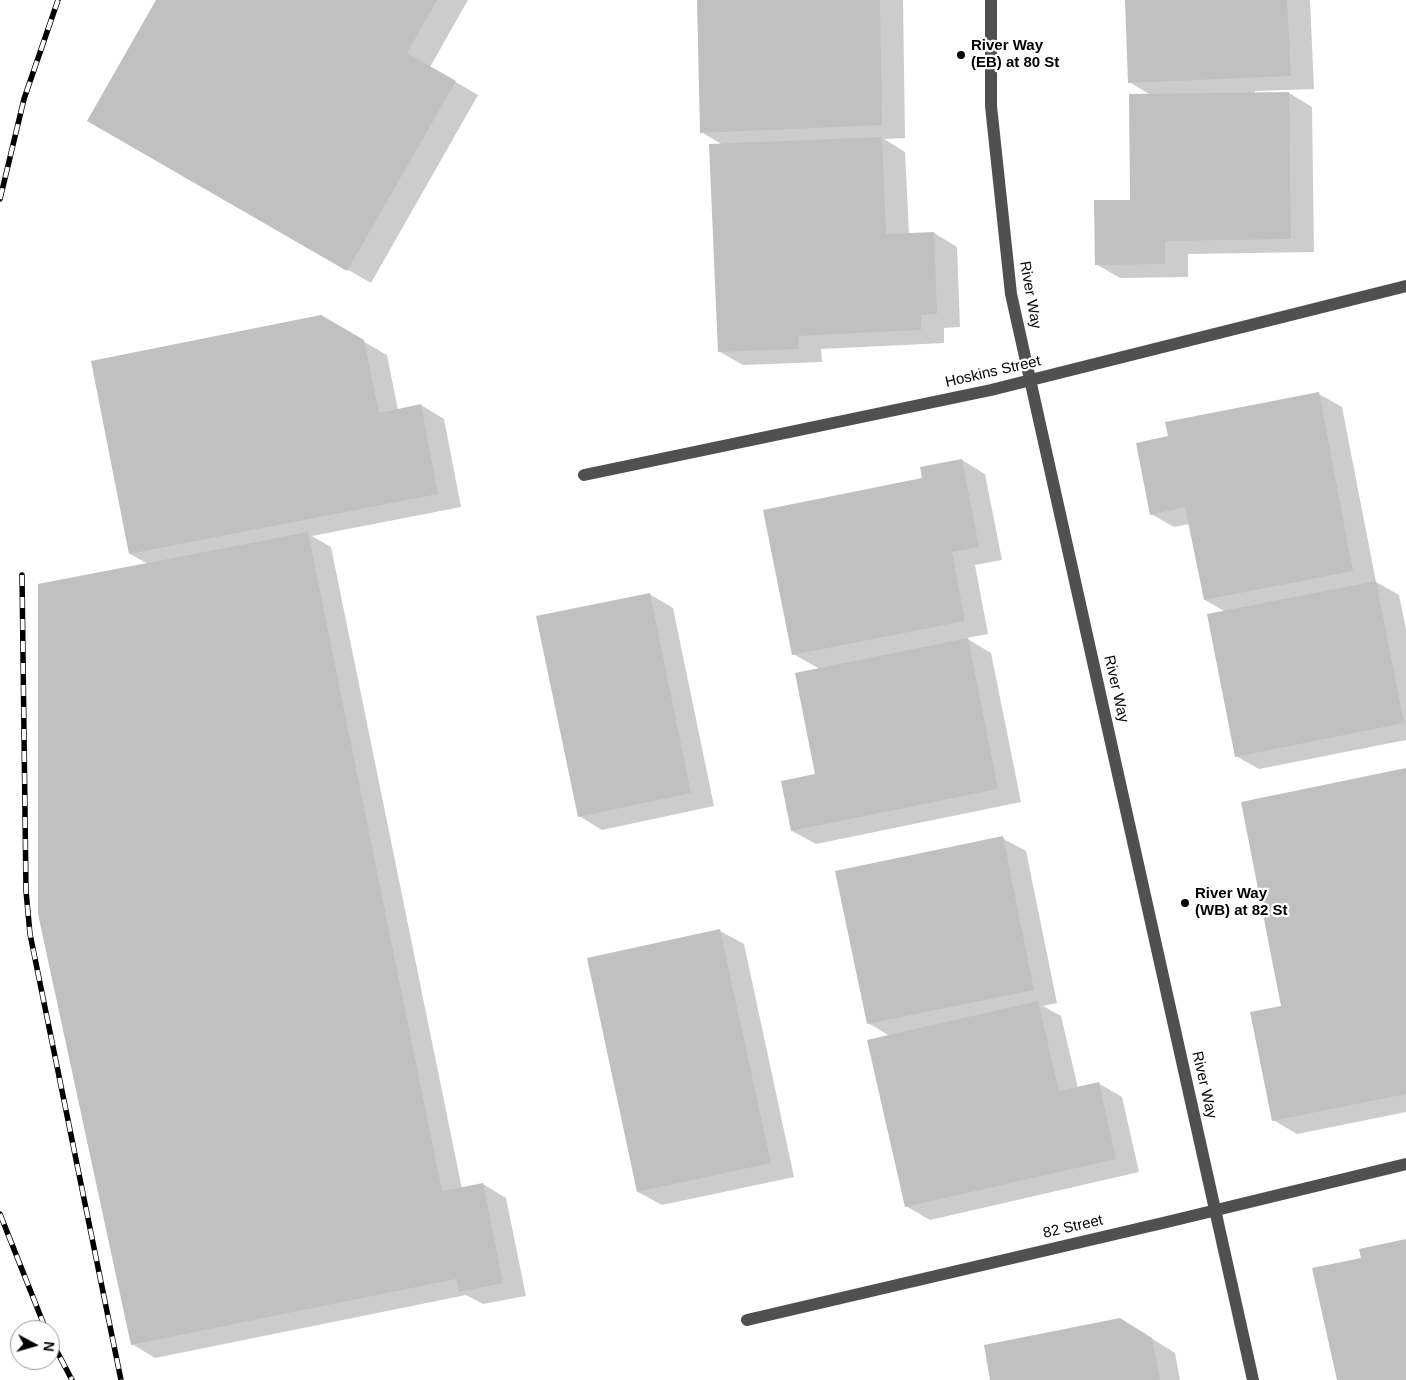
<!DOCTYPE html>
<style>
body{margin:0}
#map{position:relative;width:1406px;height:1380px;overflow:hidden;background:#fff;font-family:Helvetica,sans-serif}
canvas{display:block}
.north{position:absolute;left:10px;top:1320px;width:50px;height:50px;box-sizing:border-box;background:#fff;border:1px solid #999;border-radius:50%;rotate:96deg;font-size:14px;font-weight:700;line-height:20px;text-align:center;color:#000}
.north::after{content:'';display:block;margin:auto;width:18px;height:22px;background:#000;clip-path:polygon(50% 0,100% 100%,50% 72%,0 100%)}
</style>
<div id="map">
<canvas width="1406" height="1380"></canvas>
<div class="north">N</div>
</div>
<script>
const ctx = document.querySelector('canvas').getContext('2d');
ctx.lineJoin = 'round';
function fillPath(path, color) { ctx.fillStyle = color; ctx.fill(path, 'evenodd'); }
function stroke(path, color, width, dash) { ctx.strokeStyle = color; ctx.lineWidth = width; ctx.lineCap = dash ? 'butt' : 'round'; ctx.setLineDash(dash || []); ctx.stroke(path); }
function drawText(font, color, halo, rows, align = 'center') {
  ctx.font = font + ' Helvetica,sans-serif'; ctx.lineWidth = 4.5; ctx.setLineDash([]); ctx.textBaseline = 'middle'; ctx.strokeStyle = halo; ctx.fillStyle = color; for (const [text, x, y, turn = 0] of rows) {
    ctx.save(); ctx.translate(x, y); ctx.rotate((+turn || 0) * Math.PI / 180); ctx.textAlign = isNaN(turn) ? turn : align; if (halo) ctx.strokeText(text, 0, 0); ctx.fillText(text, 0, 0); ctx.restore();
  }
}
const shadow = new Path2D(`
 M157,0H468L430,67L478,95L371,283L89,120Z
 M699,0H903L905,138L884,139L905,152L909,234L934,233L957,247L960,327L944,328V343L821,349L822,362L743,365L720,352L723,145L701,132Z
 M1126,0H1310L1314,89L1255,91V93H1289L1312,107L1314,252L1188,254V277L1120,278L1096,264L1131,201L1151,95L1129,82Z
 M321,317L387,355L398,410L421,405L444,419L461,507L312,536L331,547L462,1189L483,1184L506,1198L526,1296L483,1304L466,1295L155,1358L132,1344L148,564L130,554Z
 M1319,394L1342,407L1376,582L1399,595L1406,629V740L1259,769L1236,756L1226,612L1205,600L1190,524L1174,527L1151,514L1170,437Z
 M962,460L985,474L1002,560L975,565L988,634L966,638L991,653L1021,802L816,844L792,831L817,775L820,669L793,654L923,479Z
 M649,594L673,608L714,806L602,830L579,816Z
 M1406,770V1112L1297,1134L1273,1120Z
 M1002,838L1026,851L1057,1003L1043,1006L1061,1016L1078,1088L1098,1083L1122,1097L1139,1172L930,1220L906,1206L890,1036L868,1023Z
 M720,931L744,944L794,1177L662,1205L638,1192Z
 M1143,1333L1175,1353L1180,1380H992Z`);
const building = new Path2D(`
 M156,0H437L407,53L456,81L347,271L87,121Z
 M697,0H880L882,125L700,133Z
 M1125,0H1287L1291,76L1128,83Z
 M1289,92L1291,239L1165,241V264L1095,265L1094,200H1130L1129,94Z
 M882,137L886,234L934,232L937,314L921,315V330L798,336L799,349L718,352L709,144Z
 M321,315L364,340L379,413L421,404L438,494L129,554L91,361Z
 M1319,392L1353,571L1204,600L1185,507L1150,515L1136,443L1168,436L1165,422Z
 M962,459L979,547L952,552L965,621L792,655L763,510L922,478L920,467Z
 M308,532L442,1191L483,1183L503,1283L459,1292L456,1279L131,1345L38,914V584Z
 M1376,581L1404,723L1235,757L1207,614Z
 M650,593L691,793L578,817L536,616Z
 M968,638L998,789L791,831L781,781L815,774L795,673Z
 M1406,768V1094L1272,1121L1250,1012L1281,1006L1241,802Z
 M1003,836L1034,990L867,1024L835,871Z
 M720,929L771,1163L637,1192L587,958Z
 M1038,1001L1059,1091L1099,1082L1116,1159L905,1207L867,1040Z
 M1406,1239V1380H1337L1312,1268L1361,1258L1359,1249Z
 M1120,1318L1152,1338L1160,1380H990L984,1345Z`);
const minor = new Path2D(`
 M991,0V106L1011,294L1253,1380
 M584,475L991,390L1406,286
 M747,1320L1167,1222L1406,1164`);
const rail = new Path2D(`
 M0,199L24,99L58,0
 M22,575L26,891L30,934L121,1380
 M0,1214L46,1330
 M50,1338L72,1380`);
const markers = [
 [961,55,5,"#000"],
 [1185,903,5,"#000"]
];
const poiNames = [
 ["River Way",971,46],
 ["(EB) at 80 St",971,63],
 ["River Way",1195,894],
 ["(WB) at 82 St",1195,911]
];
const streetNames = [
 ["River Way",1030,295,80],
 ["Hoskins Street",993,372,-13],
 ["River Way",1116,689,77],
 ["River Way",1204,1085,77],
 ["82 Street",1073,1227,-13]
];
fillPath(shadow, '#0003');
fillPath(building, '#c0c0c0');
stroke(minor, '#505050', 12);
stroke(rail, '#000', 5.5);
stroke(rail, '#fff', 4, [11]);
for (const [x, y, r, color] of markers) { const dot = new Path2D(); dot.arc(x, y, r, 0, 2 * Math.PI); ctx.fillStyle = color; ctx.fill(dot); stroke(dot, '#fff', 2); }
drawText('bold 15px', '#000', '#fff', poiNames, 'left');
drawText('15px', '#000', '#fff', streetNames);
</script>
